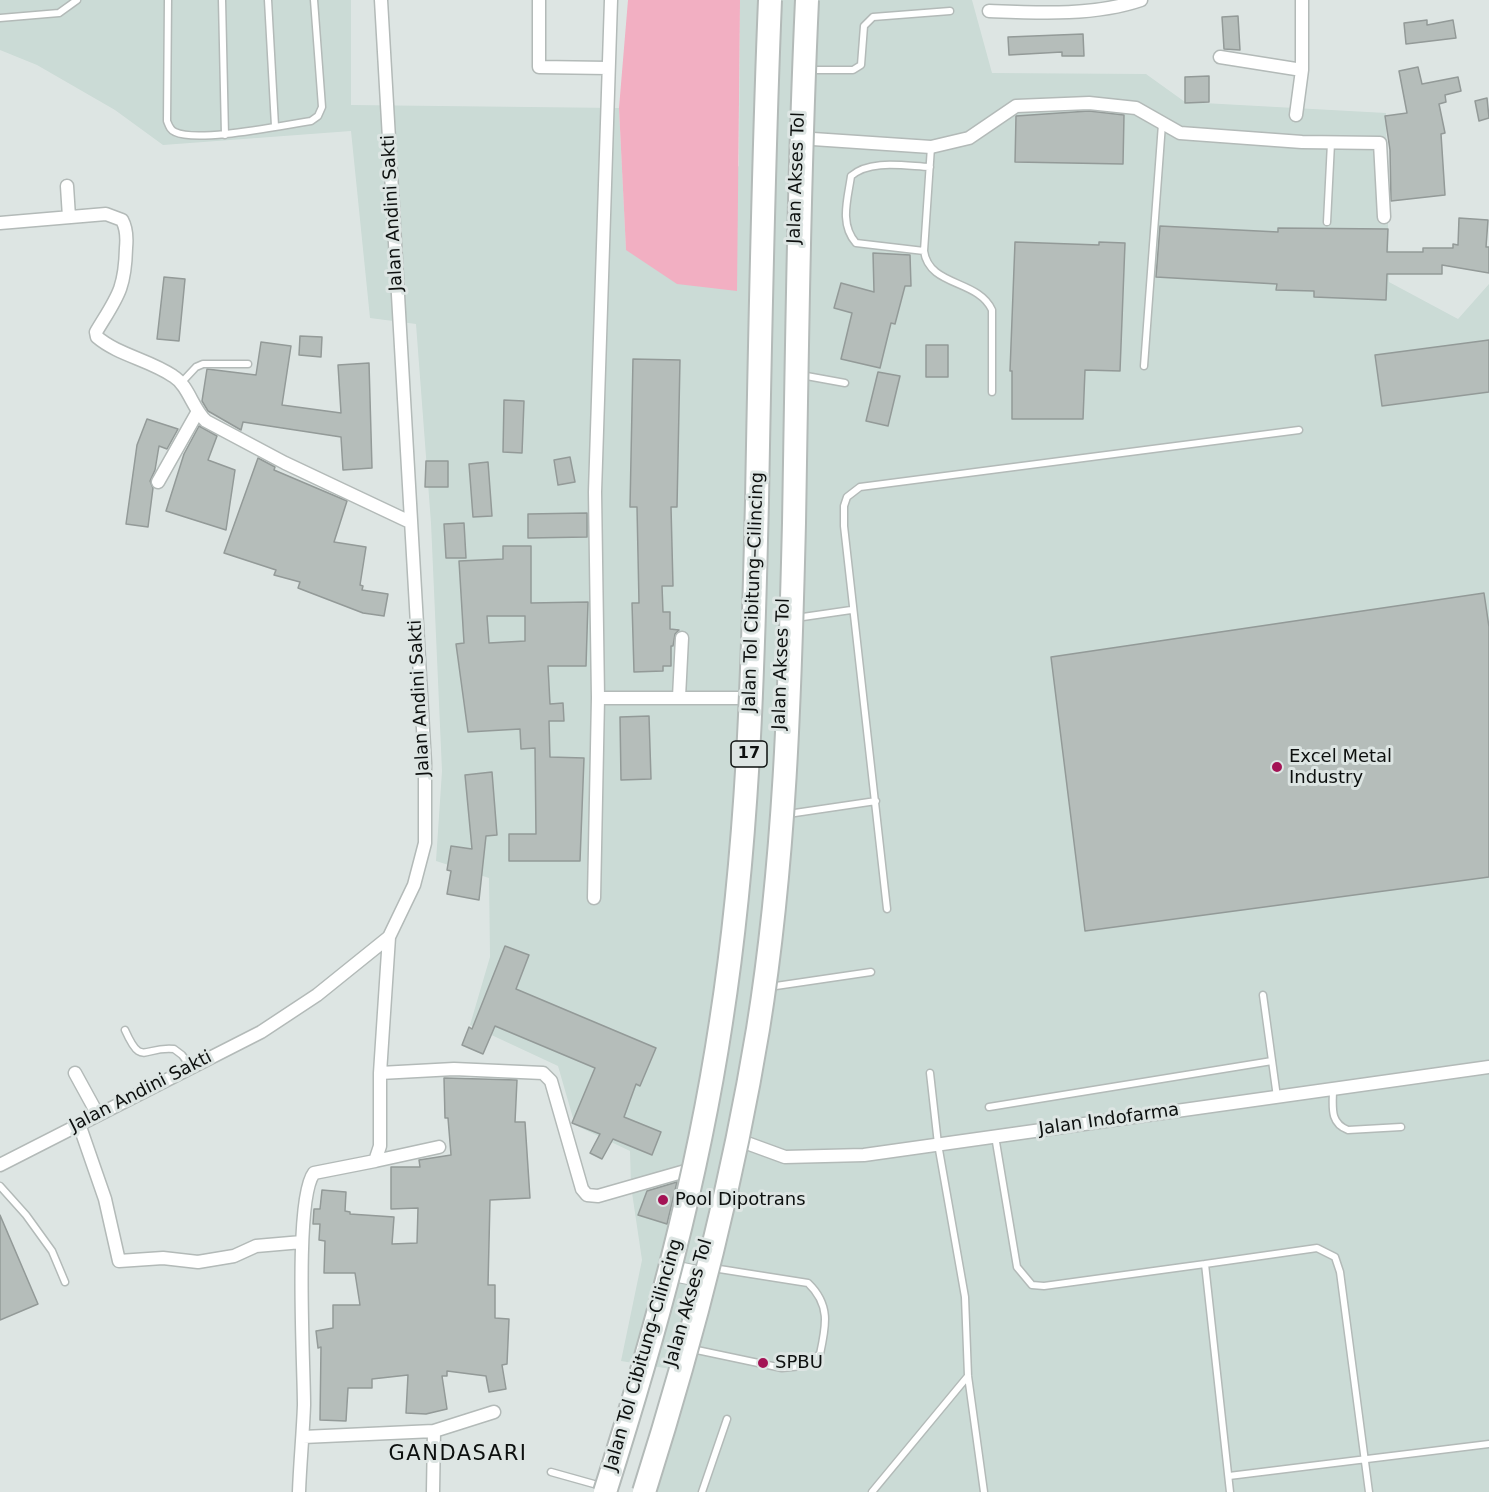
<!DOCTYPE html>
<meta charset="utf-8">
<style>
body{margin:0}
canvas{display:block;background:#dde5e3}
</style>
<canvas width="1489" height="1492"></canvas>
<script>
const ctx = document.querySelector('canvas').getContext('2d');
ctx.lineJoin = 'round';
function fillPath(path, color) { ctx.fillStyle = color; ctx.fill(path, 'evenodd'); }
function stroke(path, color, width, dash) { ctx.strokeStyle = color; ctx.lineWidth = width; ctx.lineCap = dash ? 'butt' : 'round'; ctx.setLineDash(dash || []); ctx.stroke(path); }
function drawText(font, color, halo, rows, align = 'center') {
  ctx.font = font + ' "DejaVu Sans",sans-serif'; ctx.lineWidth = 6; ctx.setLineDash([]); ctx.textBaseline = 'middle'; ctx.strokeStyle = halo; ctx.fillStyle = color; for (const [text, x, y, turn = 0] of rows) {
    ctx.save(); ctx.translate(x, y); ctx.rotate((+turn || 0) * Math.PI / 180); ctx.textAlign = isNaN(turn) ? turn : align; if (halo) ctx.strokeText(text, 0, 0); ctx.fillText(text, 0, 0); ctx.restore();
  }
}
const built = new Path2D(`
 M0,0H351V105L619,108L626,250L739,166L740,0H972L992,73L1146,74L1185,102L1386,113L1389,282L1458,319L1489,284V1492H649L683,1371L621,1361L642,1260L631,1186L630,1151L575,1125L558,1066L470,1025L490,957L489,878L436,861L442,771L431,523L416,324L370,318L351,131L163,145L115,110L37,65L0,50Z`);
const green = new Path2D(`
 M628,0H740L737,291L677,284L626,250L619,108Z`);
const building = new Path2D(`
 M1238,16L1240,50L1224,49L1222,17Z
 M1427,20V25L1453,20L1456,38L1406,44L1404,23Z
 M1083,34L1084,56H1062V52L1009,55L1008,37Z
 M1418,67L1422,84L1458,77L1461,91L1445,95L1446,102L1439,104L1445,133L1441,134L1445,195L1391,201L1390,150L1385,116L1407,113L1399,71Z
 M1209,76V102L1185,103V77Z
 M1487,98L1489,118L1479,121L1475,101Z
 M1089,111L1124,115L1123,164L1015,162L1016,116Z
 M1459,218L1488,220L1486,247H1489V273L1442,265V274H1387L1386,300L1314,297V291L1276,290L1277,284L1156,277L1160,226L1278,232V228L1388,229L1387,252H1423V248H1453V244L1458,245Z
 M1015,242L1099,245V242L1125,243L1120,371L1085,370L1083,419H1012V371H1010Z
 M873,253L910,255L911,286H905L895,324L891,323L880,368L841,359L852,313L834,308L841,283L874,292Z
 M164,277L185,279L179,341L157,339Z
 M300,336L322,337L321,357L299,355Z
 M1489,340V392L1382,406L1375,355Z
 M261,342L291,346L282,405L341,413L338,365L369,363L372,468L343,470L341,437L243,422L241,430L208,411L202,401L207,369L256,375Z
 M926,345H948V377H926Z
 M633,359L680,360L677,507H671L673,586H662L663,612H670V629L679,630L675,634L673,646H671V666H663V671L634,672L632,603H639L637,507H630Z
 M878,372L900,376L888,426L866,421Z
 M504,400L524,401L522,453L503,452Z
 M147,419L178,429L167,449L159,446L155,470L150,481L153,488L148,527L126,524L137,445Z
 M199,426L217,436L208,460L235,470L226,530L166,511L184,454Z
 M570,457L575,482L558,485L554,460Z
 M258,458L275,467L274,470L347,501L334,542L366,547L360,585L363,586L362,590L388,594L384,616L363,613L298,588L300,582L274,575L276,570L224,553Z
 M426,461H448V487H425Z
 M488,462L492,516L473,517L469,464Z
 M587,513V537L528,538V514Z
 M464,523L466,558H446L444,524Z
 M503,546H531V603L588,602L586,666H548L550,704L563,703L564,721H549L550,757L584,758L580,861H509V834H536L535,748L521,749L520,729L468,732L456,644L464,643L459,561L503,559ZM487,616H525V641L489,643Z
 M1484,593L1489,627V877L1085,931L1051,657Z
 M649,716L651,779L621,780L620,717Z
 M492,772L497,835L486,836L479,900L447,894L451,871L447,870L451,846L472,849L465,775Z
 M505,946L529,955L516,989L656,1048L640,1086L636,1084L624,1117L661,1132L652,1155L613,1139L602,1159L590,1153L600,1134L572,1123L595,1068L495,1026L483,1054L462,1045L469,1027L472,1029Z
 M444,1078L517,1080L515,1122H525L530,1198L490,1200L488,1285H495V1318L509,1319L507,1364L502,1365L506,1389L489,1392L486,1376L447,1371V1376H442L447,1409L426,1414L406,1413L408,1375L372,1379V1388H348L346,1421L320,1420L321,1347L318,1348L316,1331L333,1328V1305H360L355,1273H324L325,1241L319,1240L320,1224H313L314,1209H320L322,1190L346,1192L345,1211L350,1212V1214L394,1217L392,1244L417,1243L418,1208L391,1209V1167H420L419,1160L451,1155L448,1118H445Z
 M677,1182L667,1224L638,1215L647,1191Z
 M0,1215L38,1304L0,1320Z`);
const lane = new Path2D(`
 M168,0L167,121C169,126 170,130 175,132C198,143 283,125 311,121L318,116L322,107L314,0
 M222,0L225,135
 M268,0L275,126
 M0,18L59,13L77,0
 M809,70H853L861,65L864,26L873,17L950,11
 M931,147L924,251C929,287 978,279 992,310V392
 M1327,222L1331,143
 M924,251L856,243C839,224 848,198 851,176C870,159 905,166 930,167
 M1144,366L1162,124
 M801,375L845,383
 M181,383L196,367L203,364H248
 M796,618L851,610
 M788,814L876,801
 M887,909L844,526V506L847,497L860,487L1299,430
 M769,987L871,972
 M1263,995L1277,1097
 M125,1030C142,1068 143,1046 174,1049L182,1055L191,1067
 M930,1073L938,1144L965,1297L968,1376L984,1492
 M1333,1089C1333,1106 1329,1123 1348,1130L1401,1127
 M989,1107L1272,1061
 M995,1136L1017,1267L1032,1285L1044,1286L1205,1264L1230,1492
 M0,1186L26,1215L52,1251L65,1282
 M1205,1264L1317,1248L1335,1257L1340,1272L1369,1492
 M692,1349L782,1368L802,1366L820,1354C826,1326 831,1305 808,1283L713,1268
 M551,1472L601,1486
 M1229,1476L1489,1444
 M702,1492L727,1419
 M872,1492L968,1376`);
const street = new Path2D(`
 M539,0V67L608,68
 M989,11C1038,13 1094,16 1141,0
 M1220,57L1302,70
 M1296,115L1302,70V0
 M798,138L931,147L969,138L1016,106L1089,103L1136,108L1180,133L1302,142L1380,143L1384,217
 M67,186L69,217
 M0,223L106,214L122,220C127,229 127,238 126,248C125,290 117,297 96,332L97,337C118,355 150,360 173,376C189,386 192,408 206,421L285,463L410,522
 M158,482L197,413
 M679,697L682,638
 M598,698H756
 M594,898L598,698L595,492L611,0
 M75,1073L98,1115
 M380,1073L454,1069L543,1073L551,1081L582,1189L587,1195L598,1196L696,1168
 M79,1124L105,1199L119,1261L163,1258L198,1262L234,1256L256,1246L302,1242
 M733,1138L785,1157L864,1155L1489,1067
 M375,1161L439,1147
 M0,1165L261,1032L317,995L389,937L414,885L425,843V763L381,0
 M303,1437L434,1431L494,1412
 M299,1492C300,1463 303,1434 304,1405C304,1363 294,1199 314,1173L375,1161L380,1146V1073L389,937
 M433,1492L434,1431`);
const primary = new Path2D(`
 M678,1272L698,1276`);
const highwayBridge = new Path2D(`
 M605,1492C654,1338 697,1181 721,1022C748,849 753,674 757,500C760,333 763,167 770,0
 M644,1492C692,1341 732,1186 758,1029C785,862 790,691 794,523C797,348 799,174 807,0`);
const markers = [
 [1277,767,6,"#a41355"],
 [663,1200,6,"#a41355"],
 [763,1363,6,"#a41355"]
];
const shields = [
 [749,754,36]
];
const shieldNames = [
 ["17",749,754]
];
const streetNames = [
 ["Jalan Akses Tol",797,178,-88],
 ["Jalan Andini Sakti",393,213,-93],
 ["Jalan Tol Cibitung–Cilincing",754,592,-88],
 ["Jalan Akses Tol",782,664,-88],
 ["Jalan Andini Sakti",420,698,-93],
 ["Jalan Andini Sakti",141,1092,-27],
 ["Jalan Indofarma",1109,1120,-8],
 ["Jalan Akses Tol",689,1303,-74],
 ["Jalan Tol Cibitung–Cilincing",644,1355,-74]
];
const poiNames = [
 ["Excel Metal",1289,757],
 ["Industry",1289,778],
 ["Pool Dipotrans",675,1200],
 ["SPBU",775,1363]
];
const quarterNames = [
 ["GANDASARI",458,1455]
];
fillPath(built, '#cbdbd6');
fillPath(green, '#f2afc2');
fillPath(building, '#b5bdba');
stroke(building, '#939a98', 1.5);
stroke(lane, '#b3bab8', 9);
stroke(street, '#b3bab8', 15);
stroke(primary, '#b3bab8', 22);
stroke(lane, '#fff', 6);
stroke(street, '#fff', 12);
stroke(primary, '#fff', 20);
stroke(highwayBridge, '#b3bab8', 26, []);
stroke(highwayBridge, '#fff', 22);
for (const [x, y, r, color] of markers) { const dot = new Path2D(); dot.arc(x, y, r, 0, 2 * Math.PI); ctx.fillStyle = color; ctx.fill(dot); stroke(dot, '#dde5e3', 2); }
for (const [x, y, w] of shields) { const box = new Path2D(); box.roundRect(x - w / 2, y - 13, w, 26, 4.5); ctx.fillStyle = '#dde5e3'; ctx.fill(box); stroke(box, '#0d100f', 1.5); }
drawText('bold 16px', '#0d100f', null, shieldNames);
drawText('18px', '#0d100f', '#dde5e3', streetNames);
drawText('18px', '#0d100f', '#dde5e3', poiNames, 'left');
ctx.letterSpacing = '1.5px';
drawText('21px', '#0d100f', '#dde5e3', quarterNames);
ctx.letterSpacing = '0px';
</script>
